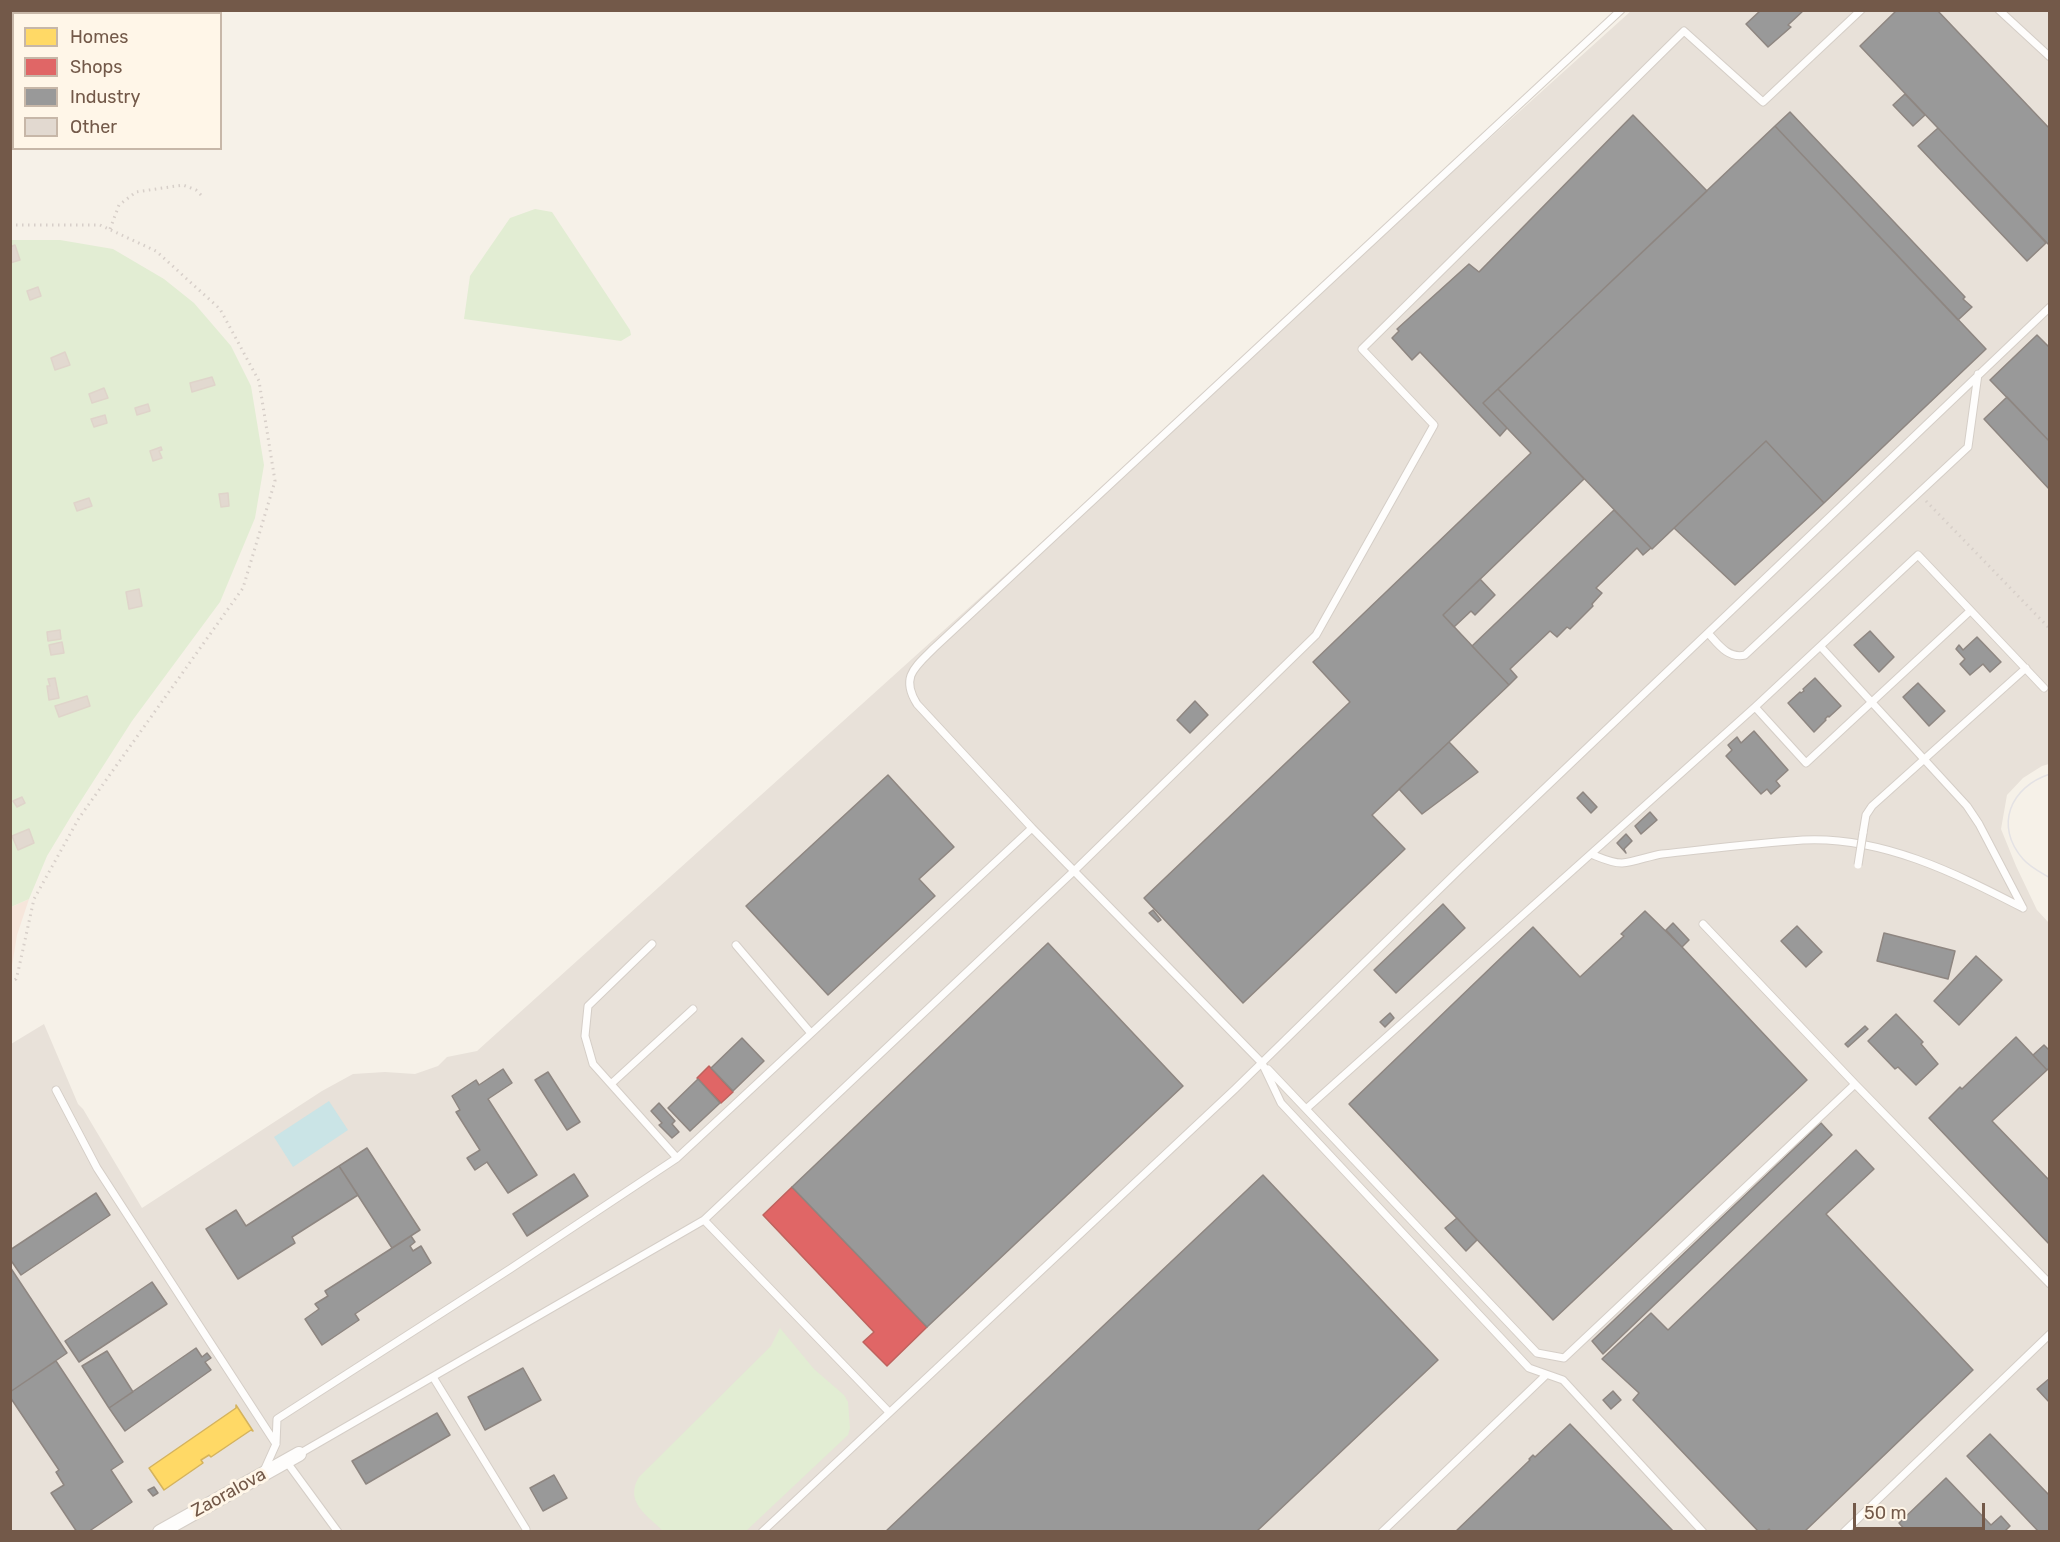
<!DOCTYPE html>
<style>
body{margin:0}
#map{position:relative;width:2060px;height:1542px;overflow:hidden;background:#f6f1e8;font-family:Rubik,sans-serif}
canvas{display:block}
.frame{position:absolute;inset:0;border:12px solid #735949;pointer-events:none}
.legend{position:absolute;left:12px;top:12px;width:210px;height:138px;box-sizing:border-box;background:#fff6e8;border:2px solid #c7b7a8;margin:0;padding:8px 10px;list-style:none;font-size:18px;color:#735949}
.legend li{display:flex;align-items:center;gap:12px;height:30px}
.legend b{width:30px;border:2px solid #c7b7a8}
.scale{position:absolute;left:1853px;top:1503px;width:132px;height:27px;box-sizing:border-box;border:3px solid #735949;border-top:0;padding-left:8px;font-size:18px;line-height:21px;white-space:nowrap;color:#735949;-webkit-text-stroke:4px #fff6e8;paint-order:stroke}
</style>
<div id="map">
<canvas width="2060" height="1542"></canvas>
<div class="frame"></div>
<ul class="legend">
<li><b style="height:16px;background:#ffd966"></b>Homes</li>
<li><b style="height:16px;background:#e06666"></b>Shops</li>
<li><b style="height:16px;background:#999"></b>Industry</li>
<li><b style="height:16px;background:#e2d9d0"></b>Other</li>
</ul>
<div class="scale">50 m</div>
</div>
<script>
const ctx = document.querySelector('canvas').getContext('2d');
ctx.lineJoin = 'round';
function fillPath(path, color) { ctx.fillStyle = color; ctx.fill(path, 'evenodd'); }
function stroke(path, color, width, dash) { ctx.strokeStyle = color; ctx.lineWidth = width; ctx.lineCap = dash ? 'butt' : 'round'; ctx.setLineDash(dash || []); ctx.stroke(path); }
function drawText(font, color, halo, rows, align = 'center') {
  ctx.font = font + ' Rubik,sans-serif'; ctx.lineWidth = 6; ctx.setLineDash([]); ctx.textBaseline = 'middle'; ctx.strokeStyle = halo; ctx.fillStyle = color; for (const [text, x, y, turn = 0] of rows) {
    ctx.save(); ctx.translate(x, y); ctx.rotate((+turn || 0) * Math.PI / 180); ctx.textAlign = isNaN(turn) ? turn : align; if (halo) ctx.strokeText(text, 0, 0); ctx.fillText(text, 0, 0); ctx.restore();
  }
}
const commercial = new Path2D(`
 M29,899L17,935L11,972V907Z`);
const industrial = new Path2D(`
 M1631,11H2049V764L2042,766L2023,778L2007,795L2001,829L2016,866L2037,910L2049,923V1531L11,1532V1044L44,1024L78,1104L83,1109L142,1208L322,1091L353,1074L385,1072L415,1074L438,1066L447,1057L477,1051Z`);
const green = new Path2D(`
 M535,209L552,212L630,330L631,335L621,341L464,319L470,276L510,218Z
 M11,240H60L113,249L164,279L194,303L231,346L251,386L264,465L255,518L220,602L132,721L73,813L47,856L29,899L11,907Z
 M780,1328L814,1369L844,1395L848,1402L850,1428L848,1435L746,1531H663C647,1515 624,1502 639,1477L771,1346Z`);
const water = new Path2D(`
 M329,1101L348,1130L293,1167L274,1137Z`);
const homes = new Path2D(`
 M236,1405L253,1431L251,1430L211,1457L209,1455L201,1460L203,1463L164,1490L149,1468L236,1408Z`);
const shops = new Path2D(`
 M709,1066L733,1092L721,1103L697,1078Z
 M792,1187L927,1327L887,1366L863,1342L874,1332L763,1215Z`);
const industry = new Path2D(`
 M1761,10H1804L1788,25L1791,27L1768,47L1746,24Z
 M1897,10H1937L2050,129V246L1860,46Z
 M1905,94L1925,115L1913,126L1893,105Z
 M1790,112L1965,297L1963,299L1972,307L1958,320L1775,126Z
 M1633,115L1707,191L1483,403L1507,428L1500,436L1420,352L1412,360L1392,338L1399,331L1397,329L1469,264L1479,272Z
 M1775,126L1986,349L1824,503L1766,441L1652,549L1498,389Z
 M1938,128L2046,243L2027,261L1918,146Z
 M2037,335L2050,348V442L1990,380Z
 M1498,389L1584,479L1443,615L1509,685L1372,815L1405,849L1243,1003L1144,898L1350,702L1313,662L1531,453L1483,403Z
 M2007,397L2050,442V490L1984,419Z
 M1766,441L1824,503L1735,585L1674,528Z
 M1614,510L1651,548L1643,555L1637,548L1596,588L1602,593L1592,604L1593,606L1570,629L1567,627L1557,637L1550,631L1510,669L1517,677L1509,685L1472,646Z
 M1480,579L1495,595L1475,615L1471,611L1454,627L1443,615Z
 M1870,631L1894,657L1879,672L1854,645Z
 M1977,637L2001,662L1990,672L1983,664L1970,675L1960,664L1965,659L1956,649L1959,645L1963,650Z
 M1815,678L1841,706L1829,717L1828,716L1825,719L1826,720L1814,732L1788,703L1800,692L1801,693L1804,691L1803,689Z
 M1918,683L1945,711L1929,726L1903,697Z
 M1195,701L1208,715L1190,733L1177,720Z
 M1754,731L1788,770L1776,781L1780,786L1771,794L1767,789L1761,794L1726,756L1732,750L1728,745L1737,737L1741,743Z
 M1449,742L1478,772L1422,814L1399,789Z
 M888,775L954,847L919,879L935,896L828,995L746,906Z
 M1583,792L1597,807L1591,813L1577,798Z
 M1650,812L1657,820L1641,834L1635,826Z
 M1626,834L1632,841L1624,849L1626,853L1617,843Z
 M1443,904L1465,928L1396,993L1374,970Z
 M1153,910L1161,920L1158,922L1149,913Z
 M1645,911L1682,947L1807,1080L1553,1320L1349,1104L1533,927L1580,977L1624,936L1621,934Z
 M1673,923L1689,940L1682,947L1666,930Z
 M1797,926L1822,952L1806,967L1781,941Z
 M1884,933L1955,951L1948,979L1877,961Z
 M1048,943L1183,1086L927,1327L792,1187Z
 M1976,956L2002,980L1959,1025L1934,1001Z
 M1390,1013L1394,1018L1385,1027L1380,1022Z
 M1896,1014L1923,1042L1921,1044L1938,1064L1916,1085L1898,1067L1895,1069L1868,1041Z
 M1865,1026L1868,1029L1848,1047L1845,1044Z
 M2016,1037L2047,1070L1992,1121L2050,1181V1245L1929,1118L1960,1087L1962,1089Z
 M742,1038L764,1061L733,1091L711,1068Z
 M2044,1045L2050,1051V1067L2047,1070L2033,1055Z
 M503,1069L512,1083L488,1099L537,1175L508,1193L487,1162L475,1170L467,1158L480,1150L456,1112L460,1110L452,1096L476,1080L479,1085Z
 M548,1072L580,1122L567,1130L535,1080Z
 M698,1079L720,1103L690,1131L668,1108Z
 M659,1103L675,1121L672,1124L679,1132L672,1138L659,1125L662,1123L651,1111Z
 M1821,1123L1832,1135L1603,1354L1592,1341Z
 M367,1148L420,1230L392,1248L339,1166Z
 M1856,1150L1874,1169L1826,1214L1973,1370L1804,1532H1771L1769,1529L1766,1532H1759L1633,1400L1639,1393L1602,1359L1651,1313L1668,1330Z
 M339,1166L358,1195L292,1237L295,1243L238,1279L206,1229L236,1210L246,1226Z
 M574,1174L588,1196L527,1236L513,1214Z
 M1263,1175L1438,1360L1256,1532H885Z
 M96,1193L110,1215L21,1275L10,1259V1250Z
 M1457,1218L1477,1240L1466,1251L1445,1228Z
 M411,1236L415,1242L410,1246L413,1251L421,1246L431,1263L355,1314L359,1320L322,1345L305,1319L319,1309L315,1304L328,1296L325,1291Z
 M10,1267L67,1353L10,1392Z
 M152,1282L167,1304L79,1362L65,1341Z
 M196,1348L202,1357L207,1353L211,1358L205,1362L211,1370L125,1431L109,1408Z
 M107,1351L133,1392L109,1408L82,1366Z
 M56,1361L123,1462L111,1470L132,1502L88,1532H77L51,1493L64,1485L56,1472L59,1470L10,1397V1392Z
 M523,1368L541,1400L485,1430L468,1397Z
 M2050,1378V1403L2037,1389Z
 M1613,1391L1621,1400L1611,1409L1603,1400Z
 M437,1413L450,1435L366,1484L352,1461Z
 M1570,1424L1674,1532H1455L1530,1460L1529,1459L1533,1455L1535,1457Z
 M1990,1434L2050,1496V1532H2039L1967,1456Z
 M554,1475L567,1498L543,1511L530,1488Z
 M1946,1478L1991,1525L2001,1516L2010,1526L2004,1532H1907L1899,1523Z
 M154,1487L158,1493L153,1496L148,1490Z`);
const building = new Path2D(`
 M15,245L20,260L10,263V247Z
 M38,287L41,296L30,300L27,291Z
 M65,352L70,365L55,370L51,358Z
 M212,377L215,385L192,392L190,383Z
 M104,388L108,398L92,403L89,394Z
 M148,404L150,411L137,415L135,408Z
 M105,415L107,423L94,427L91,419Z
 M161,447L162,450L159,451L162,458L153,461L150,451Z
 M228,493L229,506L221,507L219,494Z
 M89,498L92,506L77,511L74,503Z
 M139,589L142,606L129,609L126,592Z
 M60,630L61,639L48,641L47,632Z
 M62,642L64,653L51,655L49,645Z
 M55,678L59,698L49,700L47,686H50L48,679Z
 M87,696L90,706L59,717L55,706Z
 M22,797L25,803L17,807L13,801Z
 M29,829L34,843L18,850L12,836Z`);
const path = new Path2D(`
 M10,225H100L156,251L220,309L259,381L275,481L243,588L79,818L34,899L18,972L16,979L10,982
 M110,229L119,205L136,192L183,185L196,190L202,196
 M1926,501L2050,629`);
const service = new Path2D(`
 M1999,10L2050,57
 M1708,633C1718,644 1728,659 1745,655L1968,447L1978,374
 M1821,647L1967,806L1979,824L2023,908
 M1755,707L1806,763L1970,611
 M1032,828L917,704C900,677 915,667 934,648L1621,10
 M1863,833L1866,815L1872,806L2026,668
 M1591,854C1601,858 1611,863 1622,863C1635,862 1649,856 1662,854C1709,849 1756,843 1803,840C1882,836 1955,873 2023,908
 M1703,924L1855,1084L2050,1284
 M652,944L588,1006L585,1036L593,1064L677,1158
 M736,945L810,1032
 M1268,1069L1537,1353L1564,1358L1855,1084
 M611,1084L693,1009
 M56,1090L97,1168L276,1444
 M1306,1109L1755,707L1918,555L2044,688
 M704,1220L889,1412
 M433,1377L526,1529
 M299,1454L704,1220L1074,871L1316,635L1434,425L1362,349L1684,31L1763,102L1861,10
 M286,1461L338,1532
 M263,1473L276,1444L277,1419L510,1269L677,1158L1032,828L1262,1063L1281,1103L1529,1368L1563,1380L1703,1532
 M762,1532L1235,1089L1461,868L2050,307
 M1382,1532L1546,1375
 M1844,1532L2050,1334`);
const minor = new Path2D(`
 M160,1532L299,1454`);
const tram = new Path2D(`
 M2050,774C2010,787 1994,826 2023,859C2030,867 2040,872 2050,878`);
const serviceBridge = new Path2D(`
 M1858,865L1863,833`);
const streetNames = [
 ["Zaoralova",229,1493,-29]
];
fillPath(commercial, '#f6e6db');
fillPath(industrial, '#e8e1d9');
fillPath(green, '#e2edd3');
fillPath(water, '#cae4e6');
fillPath(homes, '#ffd966');
stroke(homes, '#d5b35d', 1.5);
fillPath(shops, '#e06666');
stroke(shops, '#bf625d', 1.5);
fillPath(industry, '#999');
stroke(industry, '#8e8681', 1.5);
fillPath(building, '#e2d9d0');
stroke(building, '#dfd4ca', 1.5);
stroke(service, '#d5cec7', 9);
stroke(minor, '#d5cec7', 16);
stroke(path, '#d7cfc9', 3, [1.5, 4.5]);
stroke(service, '#fefdfc', 7);
stroke(minor, '#fefdfc', 14);
stroke(tram, '#e4e2e4', 1.5);
stroke(serviceBridge, '#d5cec7', 9, []);
stroke(serviceBridge, '#fefdfc', 7);
drawText('18px', '#735949', '#fff6e8', streetNames);
</script>
